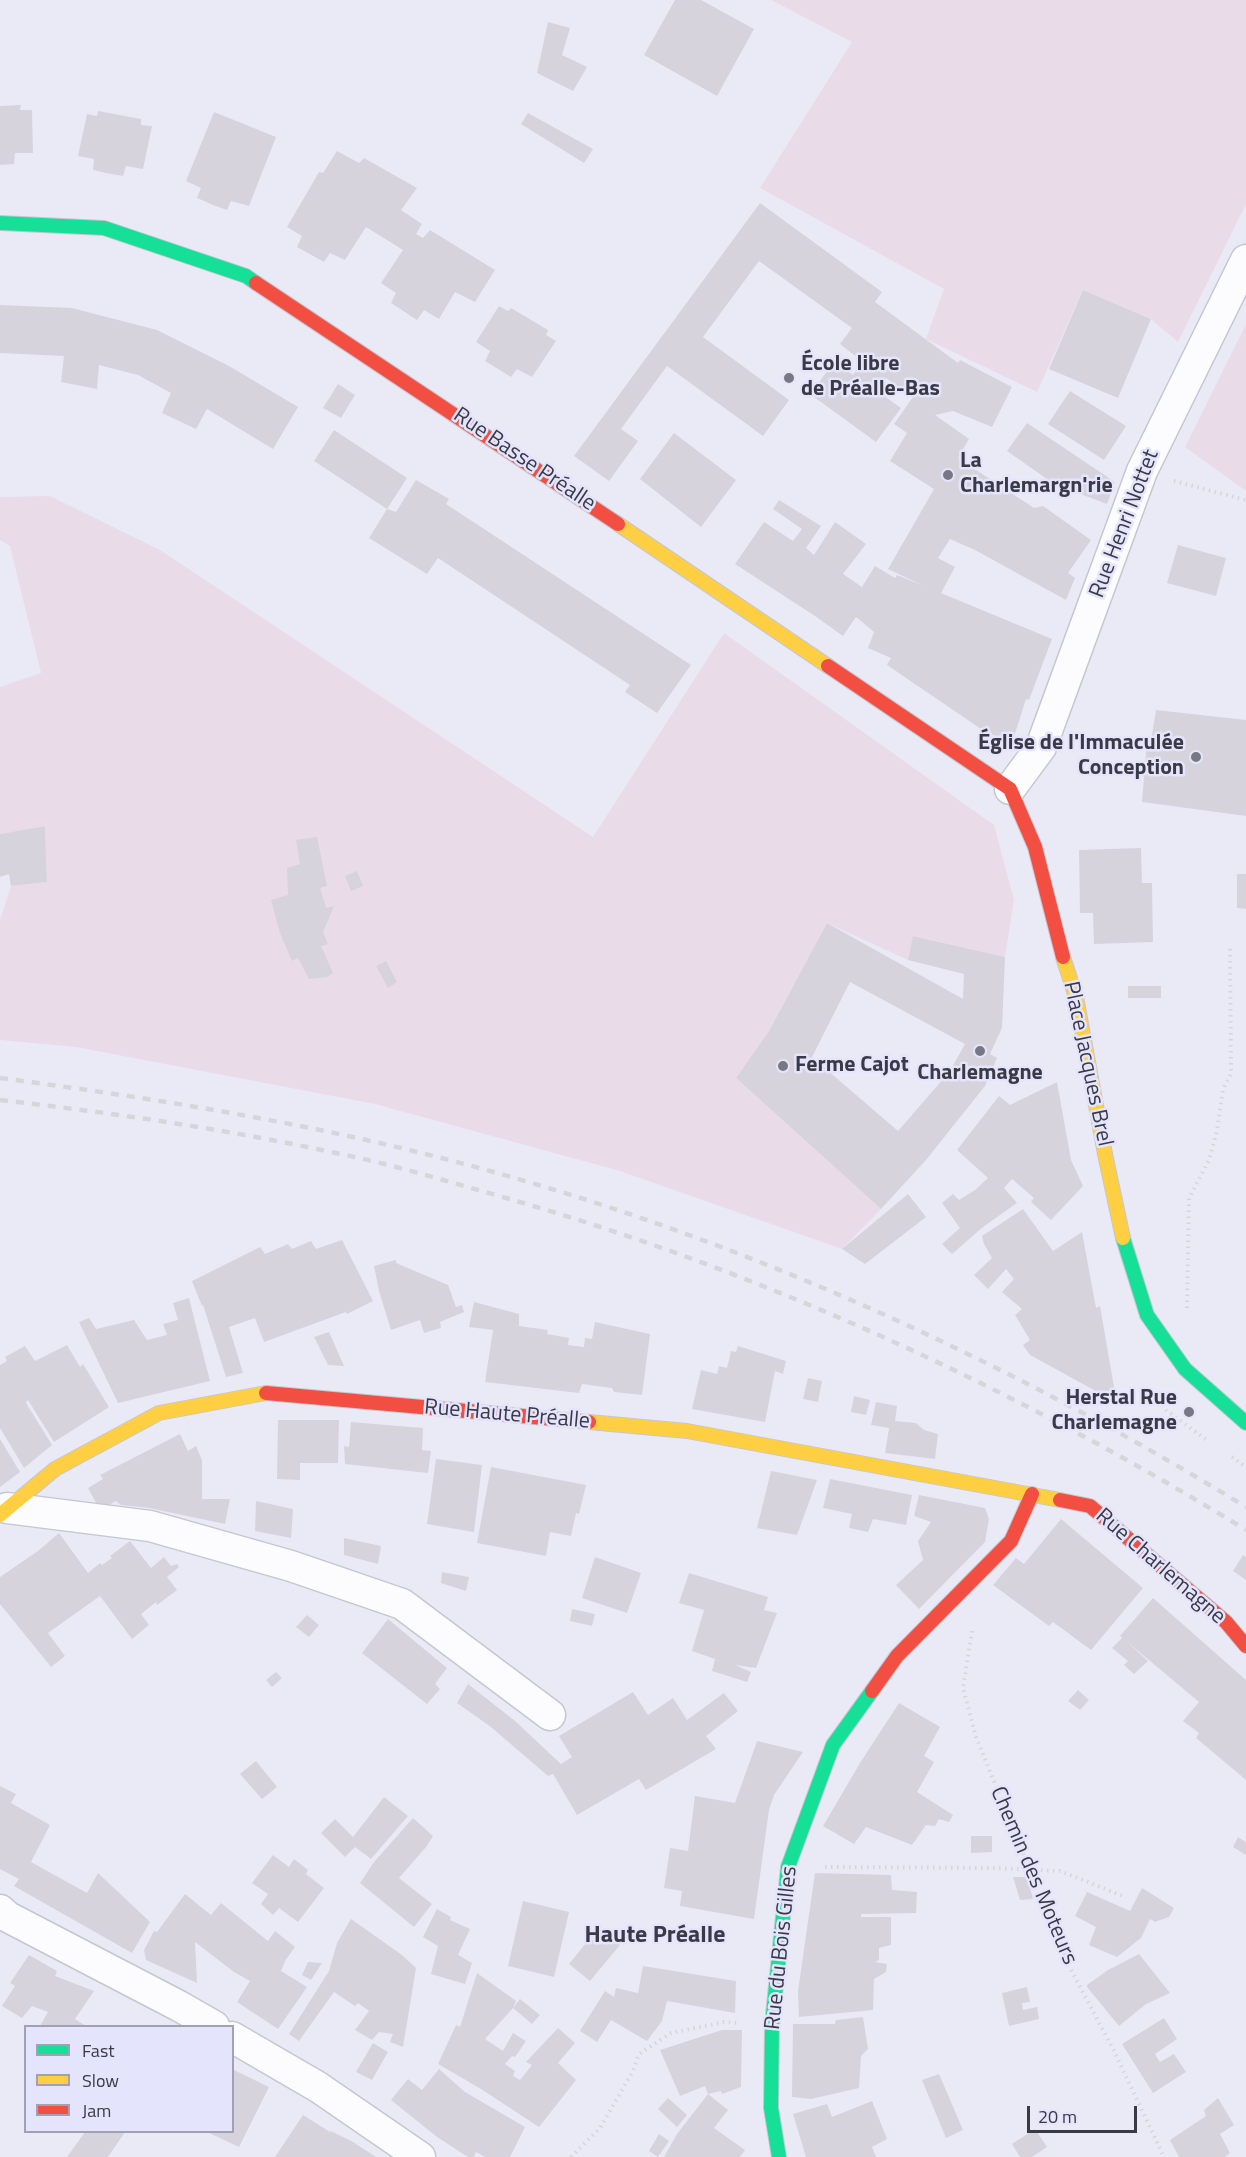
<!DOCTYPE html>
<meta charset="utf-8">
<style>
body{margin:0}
#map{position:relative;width:1246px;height:2157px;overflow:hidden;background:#eaeaf6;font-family:"Titillium Web",sans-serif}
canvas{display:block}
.legend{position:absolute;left:24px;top:2025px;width:210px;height:108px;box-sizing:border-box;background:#e4e5fc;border:2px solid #a0a1b3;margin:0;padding:8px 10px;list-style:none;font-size:18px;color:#393a45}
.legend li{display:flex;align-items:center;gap:12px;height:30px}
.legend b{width:30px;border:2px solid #a0a1b3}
.scale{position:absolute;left:1027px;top:2106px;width:110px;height:27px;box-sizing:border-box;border:3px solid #393a45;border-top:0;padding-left:8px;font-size:18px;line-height:21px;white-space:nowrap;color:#393a45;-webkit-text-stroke:4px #e4e5fc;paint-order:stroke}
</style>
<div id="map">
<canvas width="1246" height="2157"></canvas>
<ul class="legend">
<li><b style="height:8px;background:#16e098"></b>Fast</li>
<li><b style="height:8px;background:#ffcf43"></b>Slow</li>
<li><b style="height:8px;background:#f24e42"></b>Jam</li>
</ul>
<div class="scale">20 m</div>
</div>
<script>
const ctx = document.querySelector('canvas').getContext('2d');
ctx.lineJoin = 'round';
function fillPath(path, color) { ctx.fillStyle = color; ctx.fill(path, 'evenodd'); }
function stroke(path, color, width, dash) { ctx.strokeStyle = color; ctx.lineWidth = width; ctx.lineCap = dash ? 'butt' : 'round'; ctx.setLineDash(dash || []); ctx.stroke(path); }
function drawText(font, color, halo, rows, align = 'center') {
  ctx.font = font + ' "Titillium Web",sans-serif'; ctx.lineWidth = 5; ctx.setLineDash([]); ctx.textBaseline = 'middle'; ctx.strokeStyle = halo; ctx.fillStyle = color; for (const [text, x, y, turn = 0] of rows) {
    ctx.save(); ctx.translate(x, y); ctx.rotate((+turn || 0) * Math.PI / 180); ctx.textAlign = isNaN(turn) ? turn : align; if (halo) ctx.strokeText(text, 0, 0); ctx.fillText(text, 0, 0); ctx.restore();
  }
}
const green = new Path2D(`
 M771,0H1246V204L1178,342L1151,319L1083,290L1037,392L926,339L944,289L760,188L852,42Z
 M1246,324V491L1185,447Z
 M50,496L160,550L593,837L724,633L994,825L1014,900L1005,957L914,936L908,960L827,923L769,1031L736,1078L881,1209L842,1249L620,1171L375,1104L76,1047L0,1040V920L11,886L47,882L45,826L0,834V687L41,673L10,546L0,540V497Z`);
const building = new Path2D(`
 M675,0H701L754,29L717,96L644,55Z
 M548,22L570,28L562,55L587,67L573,91L537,73Z
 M21,105L20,110H32L33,153H15L14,164L0,165V106Z
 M98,111L141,119V125L152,126L143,169L126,166L123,176L106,173L93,170L94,159L78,156L87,114L97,116Z
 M214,112L276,137L249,206L231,201L227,210L213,205L197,198L201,188L186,181Z
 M528,113L593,149L584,163L521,124Z
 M337,151L359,163L364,158L417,188L401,210L422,224L416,234L423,238L430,230L495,270L475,302L455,292L439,319L424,310L417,320L391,303L396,293L381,283L403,250L366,227L345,260L330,253L324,262L297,247L302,236L287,227L319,172L323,173Z
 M760,203L882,292L875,302L958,363L960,360L1012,387L992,427L953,411L935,415L969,439L958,458L1034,508L1043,506L1091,540L1068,573L1075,578L1066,600L975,550L950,539L938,558L955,567L941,593L1052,639L1029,700L1026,699L1012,743L984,731L887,665L891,658L868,648L874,632L856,617L843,636L815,616L735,564L764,522L793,541L802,529L773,509L779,500L821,526L806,548L814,555L835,522L866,544L843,574L862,587L875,566L895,578L897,575L924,586L888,569L934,489L890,461L907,433L894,424L913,397L886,378L877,391L901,408L876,442L810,394L834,362L853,375L863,362L840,344L852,328L759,261L703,337L789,400L763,436L667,366L621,429L638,441L609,481L574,456Z
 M1083,290L1151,319L1118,398L1049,369Z
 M0,305L72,308L157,330L229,366L298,407L273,449L207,409L196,429L162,413L171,393L138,375L99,365L97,389L61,382L64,356L0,353Z
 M499,306L508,311L511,308L548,330L546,335L556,341L532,377L517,369L511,377L485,361L490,351L476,342Z
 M338,384L355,395L341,418L323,408Z
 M1070,391L1126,426L1104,460L1048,424Z
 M1027,423L1115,482L1107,504L1054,484L1007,451Z
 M334,430L407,478L387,509L314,461Z
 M674,433L736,480L701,527L640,479Z
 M416,480L449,499L446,504L691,665L657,713L625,692L630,685L438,558L427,574L369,538L387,509L396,512Z
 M1178,545L1226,558L1216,596L1167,583Z
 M1156,710L1246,720V816L1142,802L1147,741H1151Z
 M45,826L47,882L11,886L9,874L0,877V834Z
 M317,837L327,886L320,888L326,908L334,906L323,932L328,944L321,946L333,973L327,977L309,979L298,958L292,961L280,933L271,900L288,895L287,868L300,864L296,840Z
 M1141,848L1142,883H1152L1153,942L1094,944L1093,913H1080L1079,850Z
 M357,871L363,886L351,891L345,876Z
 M1237,874H1246V909L1237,908Z
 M827,923L963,999L964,974L908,960L913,936L1005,957L1002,1028L990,1054L997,1058L985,1086L926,1160L881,1209L736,1078L769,1031ZM850,982L965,1044L950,1071L898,1131L812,1057Z
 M386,961L397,982L388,988L376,966Z
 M1128,986H1161V998H1128Z
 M1057,1082L1071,1160L1083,1186L1051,1220L1031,1202L1034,1198L1012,1179L1004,1188L1017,1203L983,1227L952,1254L942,1244L960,1228L942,1203L953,1194L959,1200L975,1190L988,1178L957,1150L999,1096L1010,1105Z
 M908,1194L926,1217L865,1264L842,1249Z
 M1023,1209L1053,1251L1082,1232L1096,1308L1100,1306L1114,1387L1103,1395L1030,1355L1023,1345L1030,1340L1015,1315L1022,1309L1002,1292L1014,1279L1006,1269L988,1289L974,1275L992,1258L984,1244L982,1236Z
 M342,1240L373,1301L347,1314L346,1312L264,1342L255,1318L229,1327L243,1373L226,1377L203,1305L202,1306L192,1281L260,1247L265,1254L288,1244L292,1249L311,1241L316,1249Z
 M396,1260V1263L448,1285L456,1307L462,1305L464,1312L440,1322L441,1328L424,1333L420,1320L391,1330L379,1291L374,1266Z
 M189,1298L210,1381L118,1403L79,1322L89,1318L96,1329L134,1320L147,1340L167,1335L163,1324L178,1320L173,1303Z
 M474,1302L519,1314V1326L548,1330L547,1334L569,1338L568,1345L584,1347L585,1338L592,1339L595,1322L650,1334L642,1395L614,1392L612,1388L582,1384L579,1393L485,1382L493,1330L469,1327Z
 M329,1332L344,1366L328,1365L314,1337Z
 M67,1345L80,1367L83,1364L109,1407L54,1442L28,1400L26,1403L52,1445L24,1468L0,1428V1365L7,1361L5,1357L25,1346L35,1361Z
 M738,1346L786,1361L783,1374L775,1371L765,1422L692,1409L701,1370L717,1374L719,1366L727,1368L731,1351L736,1352Z
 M808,1378L822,1381L818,1402L803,1399Z
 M854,1396L870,1400L866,1415L851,1412Z
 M876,1402L897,1406L895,1421L916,1423L924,1430L938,1434L935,1459L885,1453L889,1428L871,1425Z
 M278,1420H339L338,1463H300V1480L277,1479Z
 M351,1422L423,1428L422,1450L431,1451L428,1473L345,1464L344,1446L349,1447Z
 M180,1434L188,1451L196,1446L202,1460V1499H230L225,1524L149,1508L121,1505L116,1501L100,1510L88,1488L103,1479L100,1475Z
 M0,1439L20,1472L0,1487Z
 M436,1459L482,1465L474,1532L427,1524Z
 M491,1467L586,1485L579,1514L576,1513L571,1536L550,1532L546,1556L477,1543Z
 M771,1471L817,1480L797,1535L757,1528Z
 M830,1479L912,1495L906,1525L873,1519L868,1532L849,1528L852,1514L823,1508Z
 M919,1495L985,1508L989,1519L985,1542L919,1609L896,1585L923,1560L918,1541L931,1522L914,1516Z
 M256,1501L293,1509L291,1538L255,1531Z
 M1061,1519L1143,1588L1091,1650L1053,1622L1049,1626L993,1585L1016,1558L1024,1564Z
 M59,1533L88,1573L100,1563L102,1565L112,1558L110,1556L130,1541L151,1568L164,1557L171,1566L177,1564L179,1567L167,1577L177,1590L157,1605L156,1602L141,1614L149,1625L132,1639L100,1596L48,1633L65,1656L51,1667L0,1604V1577L38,1551Z
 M344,1538L381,1546L378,1564L344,1555Z
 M1243,1555L1246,1557V1580L1233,1571Z
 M595,1557L641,1573L627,1613L582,1598Z
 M442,1572L469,1577L466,1591L441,1583Z
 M689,1573L768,1597L764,1610L777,1613L756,1668L735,1665L751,1672L747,1682L712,1671L715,1659L692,1651L704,1610L679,1603Z
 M1153,1598L1246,1680V1780L1196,1738L1199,1733L1183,1721L1199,1702L1125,1640L1148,1661L1134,1674L1124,1665L1128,1661L1112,1648L1122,1638L1120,1636Z
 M572,1609L595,1614L592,1626L570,1621Z
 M307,1615L319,1625L309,1637L296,1627Z
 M388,1619L447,1668L435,1684L440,1689L427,1704L362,1653Z
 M276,1672L282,1678L272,1687L266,1680Z
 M468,1684L515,1721L561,1764L572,1757L559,1736L633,1692L648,1715L673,1698L687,1720L724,1693L738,1711L706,1736L716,1749L646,1790L639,1779L577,1815L553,1774L548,1776L491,1727L457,1703Z
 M1078,1690L1089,1700L1080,1710L1068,1701Z
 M899,1703L940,1727L924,1756L934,1762L917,1792L953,1815L949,1822L939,1819L935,1826L926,1825L912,1845L866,1827L854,1844L823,1826L860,1763Z
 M757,1741L803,1752L774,1795L769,1810L754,1919L680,1906L682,1891L664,1888L670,1848L688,1851L695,1796L735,1803Z
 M256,1761L277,1787L262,1799L240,1774Z
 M0,1786L16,1794L11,1803L50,1825L31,1862L87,1893L98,1873L150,1922L132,1953L14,1886L19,1879L0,1869Z
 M384,1797L408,1816L371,1859L355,1847L345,1857L321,1833L335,1819L353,1837Z
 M413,1818L433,1836L426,1847L399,1878L432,1904L414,1927L360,1883L374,1862Z
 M971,1836H992V1852L971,1853Z
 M1238,1837L1246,1842V1855L1233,1847Z
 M273,1855L289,1867L294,1859L308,1870L306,1874L324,1888L298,1922L279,1908L273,1915L261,1904L268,1894L252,1883Z
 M815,1873L891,1875L892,1890L917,1892L916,1913L861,1914V1917H891V1945L879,1948V1960L875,1962L887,1964L886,1972L874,1979L873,2010L799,2017L798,1991Z
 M1013,1877H1027L1033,1899L1020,1900Z
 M1142,1888L1174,1908L1169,1917L1155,1922L1150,1919L1141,1938L1117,1957L1089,1945L1096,1927L1075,1916L1087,1892L1130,1911Z
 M185,1894L211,1915L221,1903L268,1941L275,1931L295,1947L285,1961L281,1971L307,1987L278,2029L237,2002L250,1981L234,1972L195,1942L197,1983L146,1960L144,1950L154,1931L157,1932Z
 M523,1901L569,1912L554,1977L508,1966Z
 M437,1909L451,1917L450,1920L470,1929L458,1955L472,1963L465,1984L431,1974L438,1946L423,1937Z
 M351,1919L402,1955L416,1968L403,2047L390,2042L393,2034L379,2032L372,2040L355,2030L369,2011L358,2003L355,2006L334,1992L299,2041L289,2034L329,1971L337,1943Z
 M606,1934L620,1945L590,1981L569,1964L590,1938L598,1944Z
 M1139,1954L1170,1993L1146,2004L1119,2026L1087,1987V1985L1108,1970Z
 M29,1955L57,1971L55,1976L94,1991L75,2019L86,2026H40L48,2012L32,2006L22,2018L2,2006L15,1986L10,1983Z
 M308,1962L322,1963L311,1980L302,1975Z
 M643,1966L736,1981L735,2013L667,2001L662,2021L647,2041L611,2020L597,2042L580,2031L605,1991L614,1997L616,1988L638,1993Z
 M477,1973L516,2001L513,2008L520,1999L540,2015L532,2024L513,2008L485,2039L503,2051L513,2033L526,2041L515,2057L512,2056L505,2064L515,2071L513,2076L520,2080L532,2065L526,2062L558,2028L575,2043L558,2063L576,2080L539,2127L481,2089L438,2064L456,2025L460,2027Z
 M1027,1987L1030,2002L1022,2003L1023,2010L1037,2007L1039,2019L1009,2026L1002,1993Z
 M863,2017L868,2049L861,2056L859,2088L811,2099L792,2097L793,2024H835L836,2020Z
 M1164,2018L1177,2039L1155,2054L1156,2056L1160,2062L1174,2054L1186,2072L1153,2093L1122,2044Z
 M722,2030H742L741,2087L722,2094L721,2091L708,2094L728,2110L714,2128L745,2150L740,2157H664L677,2134L708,2094L705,2086L680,2096L660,2050Z
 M373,2043L388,2052L372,2080L356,2072Z
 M232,2069L269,2087L239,2147L207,2132H232Z
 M439,2069L465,2092L525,2127L510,2157H485L476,2152L474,2157H468L437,2137L391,2100L408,2079L422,2090Z
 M939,2074L963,2130L946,2138L922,2080Z
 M668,2098L687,2115L677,2127L658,2109Z
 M1218,2098L1234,2125L1220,2134L1230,2153L1225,2157H1179L1170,2140L1206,2116L1204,2110Z
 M872,2101L887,2139L872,2147L876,2157H806L793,2114L827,2104L832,2117Z
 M303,2115L330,2132L331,2131L353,2142L376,2157H275Z
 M1035,2129L1047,2147L1032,2157H1020L1012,2144Z
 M85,2132H125L108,2157H67Z
 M659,2134L669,2141L658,2157L649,2151Z`);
const path = new Path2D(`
 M1174,481L1246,500
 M1187,1308L1189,1198L1209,1160L1217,1131L1223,1089L1231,1074L1230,947
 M1157,1394L1166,1410L1208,1441
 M1232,1457L1246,1467
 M972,1631L963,1688L976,1737L1068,1964L1114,2051L1164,2157
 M825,1867L995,1868L1060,1871L1123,1896
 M571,2157L600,2128L633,2071L639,2054L671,2033L724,2022L738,2023`);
const street = new Path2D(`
 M1010,789L1041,747L1142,471L1246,260
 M7,1508L150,1526L291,1566L402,1604L550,1715
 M0,1910L8,1917L179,2006L214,2026
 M232,2037L318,2087L420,2157`);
const fast = new Path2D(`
 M0,223L104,228L246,276L256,283
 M1123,1238L1147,1315L1185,1369L1246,1423
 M779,2157L771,2108L772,2025L788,1867L833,1745L872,1691`);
const slow = new Path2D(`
 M618,524L828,666
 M1063,957L1076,997L1105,1154L1123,1238
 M589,1422L687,1431L1060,1500
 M0,1515L55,1469L159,1413L266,1393`);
const jam = new Path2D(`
 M256,283L618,524
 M828,666L1010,789L1035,847L1063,957
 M266,1393L589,1422
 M1060,1500L1090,1506L1226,1622L1246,1646
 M872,1691L897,1656L1011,1541L1032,1494`);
const rail = new Path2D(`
 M0,1078C152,1098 304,1122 453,1161C732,1234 1000,1356 1246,1507
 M0,1100C113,1113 225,1129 336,1153C386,1163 436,1178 485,1192C754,1267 1008,1384 1246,1530`);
const markers = [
 [789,378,6,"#777883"],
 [948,475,6,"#777883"],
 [1196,757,6,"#777883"],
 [980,1051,6,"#777883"],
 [783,1066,6,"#777883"],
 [1189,1412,6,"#777883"]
];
const poiNames = [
 ["École libre",801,365],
 ["de Préalle-Bas",801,390],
 ["La",960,462],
 ["Charlemargn'rie",960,487],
 ["Église de l'Immaculée",1184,744,"right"],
 ["Conception",1184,769,"right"],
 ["Ferme Cajot",795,1066],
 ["Charlemagne",980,1074,"center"],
 ["Herstal Rue",1177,1399,"right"],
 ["Charlemagne",1177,1424,"right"]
];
const streetNames = [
 ["Rue Basse Préalle",524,460,34],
 ["Rue Henri Nottet",1125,524,-69],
 ["Place Jacques Brel",1087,1064,78],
 ["Rue Haute Préalle",507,1415,5],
 ["Rue Charlemagne",1160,1567,41],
 ["Chemin des Moteurs",1033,1876,67],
 ["Rue du Bois Gilles",782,1948,-84]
];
const neighbourhoodNames = [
 ["Haute Préalle",655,1936]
];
fillPath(green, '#e9dce8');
fillPath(building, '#d6d3dd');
stroke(street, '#c5c6d0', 33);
stroke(fast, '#c5c6d0', 16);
stroke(slow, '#c5c6d0', 16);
stroke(jam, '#c5c6d0', 16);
stroke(path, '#d5d6d9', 4, [1.5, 4.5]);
stroke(street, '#fcfcfe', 30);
stroke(fast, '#16e098', 14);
stroke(slow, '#ffcf43', 14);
stroke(jam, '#f24e42', 14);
stroke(rail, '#d5d6d9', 4.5, [8, 8]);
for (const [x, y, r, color] of markers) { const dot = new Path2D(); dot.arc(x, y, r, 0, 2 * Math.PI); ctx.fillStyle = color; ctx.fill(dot); stroke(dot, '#e4e5fc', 2); }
drawText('bold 22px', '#393a45', '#e4e5fc', poiNames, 'left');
drawText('22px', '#393a45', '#e4e5fc', streetNames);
drawText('bold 24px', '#393a45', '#e4e5fc', neighbourhoodNames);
</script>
